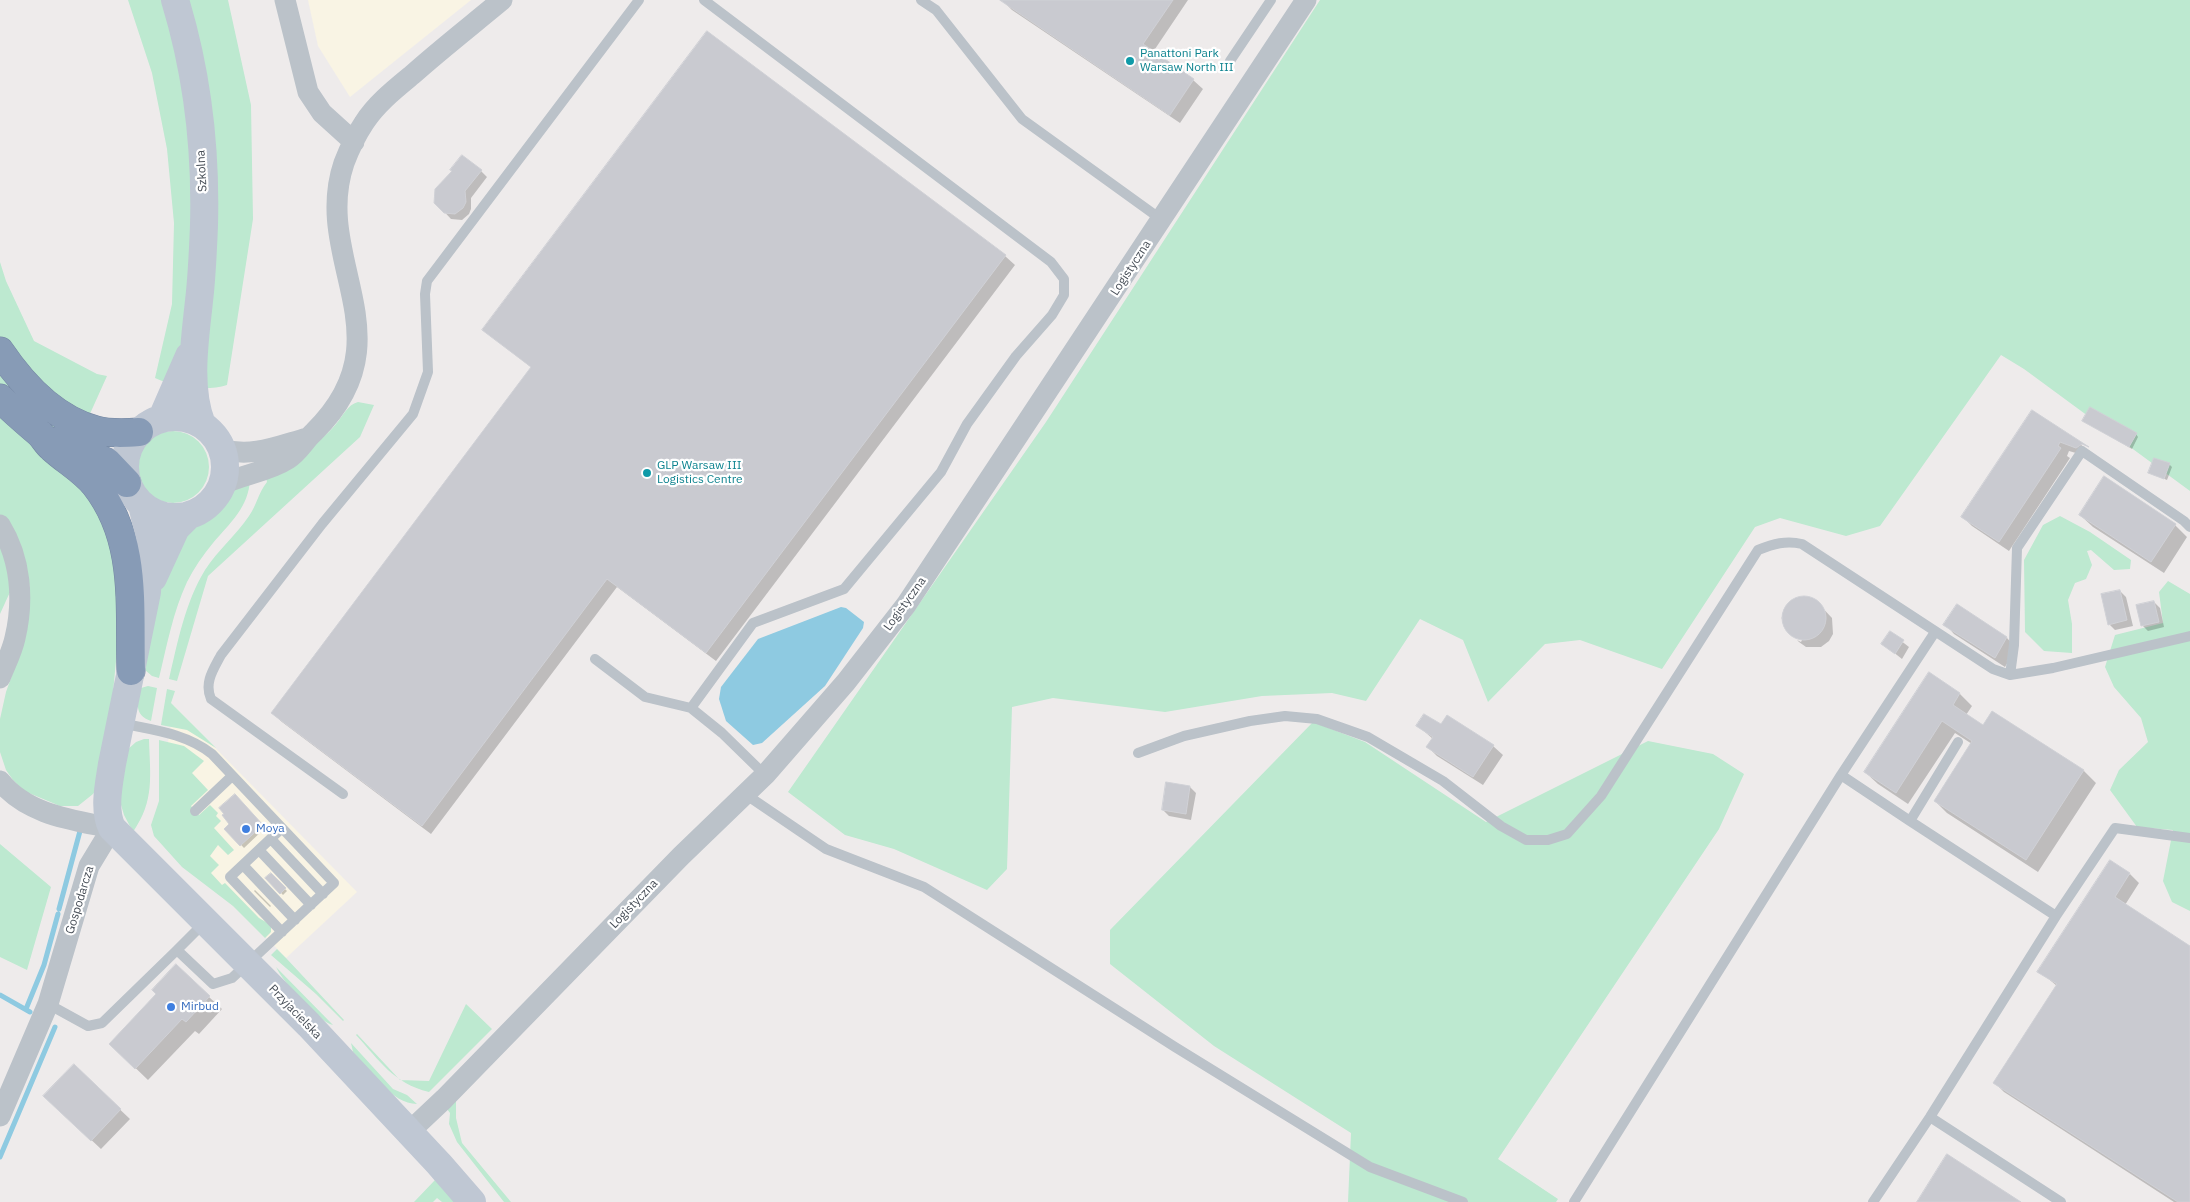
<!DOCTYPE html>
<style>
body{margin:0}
canvas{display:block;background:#eeebeb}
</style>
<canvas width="2190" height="1202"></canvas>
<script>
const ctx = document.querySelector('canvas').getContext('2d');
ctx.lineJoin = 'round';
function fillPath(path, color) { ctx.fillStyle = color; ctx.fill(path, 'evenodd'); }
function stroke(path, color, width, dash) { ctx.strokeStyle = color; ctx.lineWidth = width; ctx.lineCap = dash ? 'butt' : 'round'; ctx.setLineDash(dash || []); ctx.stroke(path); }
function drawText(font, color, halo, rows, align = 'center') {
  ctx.font = font + ' "IBM Plex Sans",sans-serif'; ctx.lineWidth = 4.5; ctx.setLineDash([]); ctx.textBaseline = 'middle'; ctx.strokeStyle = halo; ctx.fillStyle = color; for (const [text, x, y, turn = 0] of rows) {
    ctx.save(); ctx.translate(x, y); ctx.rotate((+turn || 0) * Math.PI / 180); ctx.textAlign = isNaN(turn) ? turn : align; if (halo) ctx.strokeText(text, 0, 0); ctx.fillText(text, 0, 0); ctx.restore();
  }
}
const commercial = new Path2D(`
 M308,0H471L350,97L318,46Z
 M174,706L357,892L286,958L217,886L166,794L167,748Z`);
const green = new Path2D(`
 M128,0H228L251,105L253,219L227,385C206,392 175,387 155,378L172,304L174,223L167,149L152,73Z
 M1320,0H2190V491L2024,369L2001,355L1880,526L1846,536L1780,518L1755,527L1662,669L1580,640L1545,644L1488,702L1463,640L1420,619L1366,701L1332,693L1262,696L1165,712L1053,698L1012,707L1007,869L987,890L894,849L845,835L788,792L1046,422Z
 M0,262L6,281L34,341L97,374L107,376L66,467L109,521L120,619L110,724L98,787L93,794L78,806H60L24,791L13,780L6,770L0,752V719L6,692L22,647L30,589L25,559L0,614Z
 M358,402L374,405L360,437L208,576L177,681L169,679C178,641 185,603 205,570C218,550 236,535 249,516C257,505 258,493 267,482L265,473C291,459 317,447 336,424C343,416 347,405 358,402Z
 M137 467a36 36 0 1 1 72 0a36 36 0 1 1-72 0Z
 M250,479C249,507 230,523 213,543C203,555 194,568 187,582C173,612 167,645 159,678L152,676L145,670L154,605L188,525L211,512L227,492Z
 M2060,516L2090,532L2131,560L2130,569L2114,570L2091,550L2087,551L2092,565L2086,579L2075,583L2068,600L2072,624V653L2044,651L2025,632L2024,560L2043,525Z
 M2168,581L2190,594V911L2172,902L2163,881L2173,830L2137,827L2110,790L2119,770L2148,742L2141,718L2114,687L2105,667L2115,635L2163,623L2159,592Z
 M148,686L157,688L151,721C134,715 137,703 141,688Z
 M167,689L175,691L171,703L216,748L187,730L161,725Z
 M1313,722L1365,742L1486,822L1648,741L1713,754L1744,774L1719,829L1498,1159L1558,1199L1556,1202H1348L1351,1133L1214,1046L1110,964V930Z
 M144,739H149C150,776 155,800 133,832L124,815L119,798L127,750L136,742Z
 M159,740L184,746L204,761L192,773L208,790L191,806L199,815L210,805L218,813L216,816L221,821L214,828L234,850L228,855L218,845L210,856L219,865L211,873L222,885L225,883L259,918L271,925V932L265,938L233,906L182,867L154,836L151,825L159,801Z
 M0,844L51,887L27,970L0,957Z
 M277,949L286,958L344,1020L343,1021L316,994L271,955Z
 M276,967L333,1025C318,1022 283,982 276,967Z
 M466,1004L492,1029L429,1092C393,1083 380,1061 356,1035L357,1034L400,1080L429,1081Z
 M351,1043L393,1089L407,1095L417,1104C392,1104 369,1070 353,1052Z
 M456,1100V1118L462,1143L511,1202H504L457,1142L449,1124L450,1113L447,1109Z
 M435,1180L456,1202H442L437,1198L433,1202H414Z`);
const water = new Path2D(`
 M841,607L846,608L864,622L863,628L825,686L762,743L753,745L726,721L719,699L721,687L758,639Z`);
const shadow = new Path2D(`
 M1002,0H1188L1153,52L1193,80L1203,89L1180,123L1012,10Z
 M707,33L1005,256L1015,265L716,661L617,587L431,834L282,722L272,713L532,368L483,329Z
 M481,171L487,177L471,198V209L469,214L462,220L451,219L435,202L436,190L453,172Z
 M2033,411L2094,454L2086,456L2069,451L2067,456L2070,458L2009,551L1972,526L1963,517Z
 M2087,423L2136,434L2138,437L2132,449Z
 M2169,464L2172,467L2167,480L2150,473Z
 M2080,515L2175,525L2187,537L2164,573L2093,527Z
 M2120,591L2126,597L2133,626L2115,630L2109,624Z
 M1802,597L1816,601L1832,618L1833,634L1829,641L1821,647H1806L1799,642L1797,640L1801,642L1802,640L1793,635V636L1785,627L1784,612L1793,600Z
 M2154,602L2160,608L2164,627L2148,631L2142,625Z
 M1957,606L2007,638L2016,648L2005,667L1954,634L1945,624Z
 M1891,633L1909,647L1902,659L1883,644Z
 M1929,674L1960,694L1972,706L1966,715L1983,726L1993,712L2084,771L2096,783L2038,872L1947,813L1935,801L1972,744L1955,733L1908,804L1878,784L1865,772Z
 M1418,726H1441L1493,746L1503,755L1483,785L1437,756L1428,747L1433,739Z
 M1190,787L1196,793L1191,820L1169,816L1163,810Z
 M234,796L265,828L244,848L226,829L231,824Z
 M2130,874L2139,883L2125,905L2190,947V1202H2174L2004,1092L1995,1083L2057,986L2039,971Z
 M271,875L287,891L283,895L267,878Z
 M255,890L271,906L270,907L254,891Z
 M209,997L222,1009L199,1034L195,1031L148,1080L123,1056Z
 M74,1066L130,1119L101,1149L54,1105Z`);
const stream = new Path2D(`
 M59,909L80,831
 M0,995L30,1012
 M26,1009L44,965L58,914
 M0,1157L55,1027`);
const building = new Path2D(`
 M1000,0H1173L1143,44L1194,79L1170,115Z
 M707,31L1006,255L706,653L607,579L422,826L271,713L531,367L482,330Z
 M462,155L482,170L465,191L466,202L463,208L455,214L444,213L434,203L435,189L452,171L450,170Z
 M2090,407L2137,433L2129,447L2082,421Z
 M2032,410L2089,447L2082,444L2076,448L2060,442L2058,446L2061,448L1999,542L1961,517Z
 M2154,458L2170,463L2164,479L2148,473Z
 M2104,476L2176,524L2151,562L2079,515Z
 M2120,590L2127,620L2108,625L2101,594Z
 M1782 618a22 22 0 1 1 44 0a22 22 0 1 1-44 0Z
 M2154,601L2159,622L2141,626L2136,605Z
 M1957,604L2007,637L1995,658L1943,625Z
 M1890,631L1904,640L1895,654L1881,644Z
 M1929,672L1960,693L1953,705L1983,725L1992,711L2084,770L2026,860L1934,801L1972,741L1942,721L1896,793L1864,772Z
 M1424,714L1441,724L1447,715L1494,745L1473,777L1426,747L1433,737L1416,726Z
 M1166,782L1190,786L1186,814L1162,810Z
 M235,794L263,825L240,846L224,829L229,824L222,815L224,814L219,808Z
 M2110,860L2130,873L2115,897L2190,946V1202H2178L1993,1083L2057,984L2037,972Z
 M271,873L286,888L280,894L265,878Z
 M176,964L210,996L186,1022L182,1019L135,1069L109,1044L156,994L152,990Z
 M74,1064L121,1109L91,1141L43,1096Z
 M1947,1154L2021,1202H1917Z`);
const lane = new Path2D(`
 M921,0L936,10L1022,119L1162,220
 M1230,61L1271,0
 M595,659L645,697L691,708L722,733L765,775
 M2010,675L2014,645L2017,548L2082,451L2184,521L2190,527
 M691,708L753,623L844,589L941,472L967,424L1016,356L1052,315L1064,295V279L1051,262L704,0
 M1958,742L1910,821L2056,916
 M1138,753L1184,736L1250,721L1285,716L1317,719L1368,737L1443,781L1501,826L1526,840H1548L1567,834L1601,796L1758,550C1773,544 1786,540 1802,544L1993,669L2010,675L2053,668L2190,636
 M1841,775L1935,632
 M343,794L211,699C204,683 213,670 221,655L322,524L413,414L428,372L425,294L427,281L639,0
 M745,794L826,849L924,887L1175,1047L1370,1167L1463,1202
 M195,811L232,776
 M282,828L230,877L282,932
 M271,839L323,894
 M259,850L311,905
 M243,865L295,920
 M177,950L205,922
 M48,1004L88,1026L102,1023L177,950L213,984L232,978L334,883L212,754C185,733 153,730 120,723
 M1930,1117L2061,1202
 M1574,1202L1841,775L1910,821
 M1873,1202L1930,1117L2056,916L2115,828L2190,838`);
const street = new Path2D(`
 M285,0L308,92L322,113L354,142
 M221,449C252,458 278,446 307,438
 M221,485C243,474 268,472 288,459C299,452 305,440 314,432C410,338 311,260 344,163C349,150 356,135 364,123C376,104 395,89 412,75C441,49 472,25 502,0
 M0,525C21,559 24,600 15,638C12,652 5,665 0,678
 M0,781C27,815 73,820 112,828L89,866L48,1004L0,1116
 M409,1132L444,1099L681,856L765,775L846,682L906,605L1306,0`);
const secondary = new Path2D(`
 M175,0C197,72 206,150 204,225C203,250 202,276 199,301C195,340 187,387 202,425
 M125 467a50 50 0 1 1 100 0a50 50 0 1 1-100 0Z
 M162,418L189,356
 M142,505L150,538L147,592L112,764C109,784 103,809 112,828L309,1025L439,1164L472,1202
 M153,578L176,528L189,515`);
const highway = new Path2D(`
 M0,351C23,385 55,419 96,430C110,434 125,433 139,432
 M0,398C13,411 26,422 40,434C44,438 47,444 52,448C66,461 83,470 95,485C138,540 129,606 131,671
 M57,441L107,462L127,483`);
const markers = [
 [1130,61,5,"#0f9aa8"],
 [647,473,5,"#0f9aa8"],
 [246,829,5,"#3f7fe0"],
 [171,1007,5,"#3f7fe0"]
];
const cultureNames = [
 ["Panattoni Park",1140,54],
 ["Warsaw North III",1140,68],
 ["GLP Warsaw III",657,466],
 ["Logistics Centre",657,480]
];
const streetNames = [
 ["Szkolna",202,171,-93],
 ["Logistyczna",1131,268,-57],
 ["Logistyczna",905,604,-54],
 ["Gospodarcza",80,900,-73],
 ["Logistyczna",634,904,-46],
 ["Przyjacielska",295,1012,46]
];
const shopNames = [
 ["Moya",256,829],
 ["Mirbud",181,1007]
];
fillPath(commercial, '#f9f4e4');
fillPath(green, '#bde9d0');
fillPath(water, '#8ecae1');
fillPath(shadow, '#0003');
stroke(stream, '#8ecae1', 5);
fillPath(building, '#c9cad0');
stroke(building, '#d0d1d6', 1);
stroke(highway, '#7386a1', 29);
stroke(lane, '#bbc2c9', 10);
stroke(street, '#bbc2c9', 21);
stroke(secondary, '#bfc7d3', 28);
stroke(highway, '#879bb6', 28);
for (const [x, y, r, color] of markers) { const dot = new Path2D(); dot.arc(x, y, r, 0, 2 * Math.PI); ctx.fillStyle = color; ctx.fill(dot); stroke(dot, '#fff', 2); }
drawText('12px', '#0d838f', '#fff', cultureNames, 'left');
drawText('12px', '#464d56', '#fff', streetNames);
drawText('12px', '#366cbe', '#fff', shopNames, 'left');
</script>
